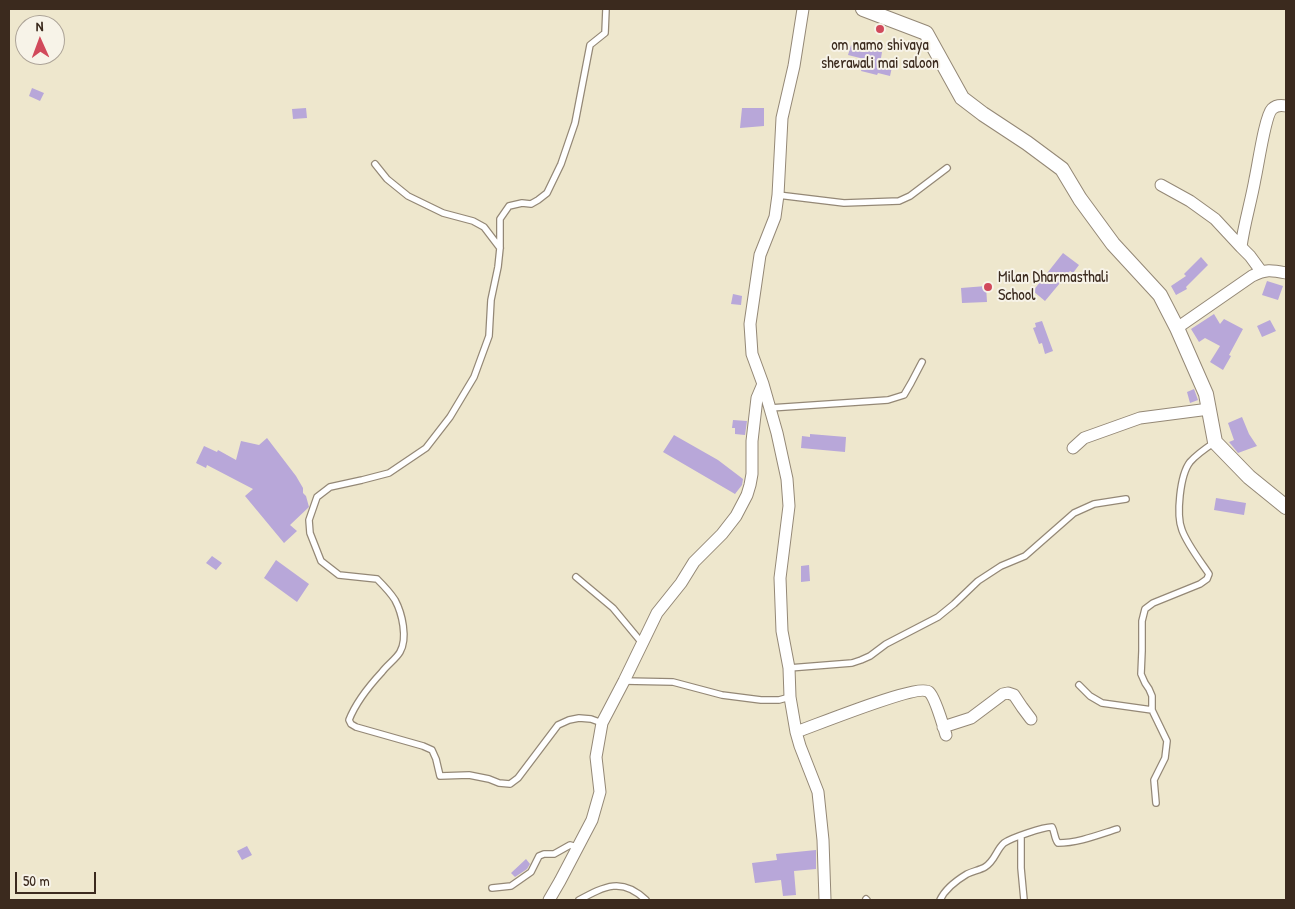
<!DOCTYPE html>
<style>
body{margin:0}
#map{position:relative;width:1295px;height:909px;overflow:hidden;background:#eee7cd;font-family:"Patrick Hand",sans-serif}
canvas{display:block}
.frame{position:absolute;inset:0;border:10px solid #3b2a1e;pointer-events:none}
.north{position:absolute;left:15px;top:15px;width:50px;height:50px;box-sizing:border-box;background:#f7f3e8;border:1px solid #aca397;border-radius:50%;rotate:358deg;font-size:14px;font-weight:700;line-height:20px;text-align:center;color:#3b2a1e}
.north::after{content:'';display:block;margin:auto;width:18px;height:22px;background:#d1495b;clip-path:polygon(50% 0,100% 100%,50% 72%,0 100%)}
.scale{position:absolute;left:15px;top:872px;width:81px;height:22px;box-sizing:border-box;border:2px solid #3b2a1e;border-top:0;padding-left:6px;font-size:15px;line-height:18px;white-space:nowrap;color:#3b2a1e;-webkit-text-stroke:4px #f7f3e8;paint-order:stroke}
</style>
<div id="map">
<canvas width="1295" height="909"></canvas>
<div class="frame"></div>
<div class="north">N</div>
<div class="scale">50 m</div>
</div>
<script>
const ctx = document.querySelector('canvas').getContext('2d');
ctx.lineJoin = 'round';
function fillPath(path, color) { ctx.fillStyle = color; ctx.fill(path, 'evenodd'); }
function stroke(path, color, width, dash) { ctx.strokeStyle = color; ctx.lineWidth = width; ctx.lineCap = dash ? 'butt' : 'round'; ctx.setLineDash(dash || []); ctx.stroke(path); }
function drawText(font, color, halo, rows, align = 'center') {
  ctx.font = font + ' "Patrick Hand",sans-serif'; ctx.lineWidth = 4; ctx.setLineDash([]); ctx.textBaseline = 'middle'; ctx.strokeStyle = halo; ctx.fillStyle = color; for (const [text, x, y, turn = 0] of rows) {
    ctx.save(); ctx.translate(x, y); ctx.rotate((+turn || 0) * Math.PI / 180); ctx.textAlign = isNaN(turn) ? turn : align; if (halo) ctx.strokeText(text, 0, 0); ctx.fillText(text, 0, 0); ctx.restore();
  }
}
const building = new Path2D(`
 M851,45L882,52L880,64L892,67L890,76L878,73L877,75L861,71L864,59L848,55Z
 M32,88L44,93L40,101L29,96Z
 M306,108L307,118L293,119L292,109Z
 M742,108H764V126L740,128Z
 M1063,253L1079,265L1073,273L1070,271L1045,301L1033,291Z
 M1201,257L1208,265L1186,287L1187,289L1176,295L1171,286L1186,276L1184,274Z
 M1267,281L1283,286L1278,300L1262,295Z
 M986,286L987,302L962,303L961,288Z
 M733,294L742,296L741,305L731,304Z
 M1214,314L1220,324L1224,319L1243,329L1229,355L1231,356L1223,370L1210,362L1220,346L1205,338L1199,342L1191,329Z
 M1270,320L1276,331L1262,337L1257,326Z
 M1042,321L1053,351L1045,354L1042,343L1039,344L1033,328L1036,327L1035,323Z
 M1194,389L1198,400L1190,403L1187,392Z
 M1242,417L1249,434L1257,446L1238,453L1229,442L1234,440L1228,423Z
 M733,420L747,421L745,435L735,434V428H732Z
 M810,434L846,437L845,452L801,448L802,436L810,437Z
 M674,435L718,460L743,479L742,485L735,494L663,452Z
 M267,438L296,476L303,488V493L306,496L309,507L290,525L297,531L284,543L245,496L253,489L207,465L206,468L196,463L204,446L217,452L218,450L236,460L241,441L259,445Z
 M1216,498L1246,503L1244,515L1214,510Z
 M212,556L222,563L216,570L206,563Z
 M276,560L309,584L297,602L264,578Z
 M809,565L810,581L801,582V566Z
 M247,846L252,855L242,860L237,851Z
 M816,850V869L794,871L796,895L783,896L781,880L755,883L752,863L777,860L776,854Z
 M526,859L530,864L527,869L515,877L511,873Z`);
const service = new Path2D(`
 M375,164L387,179L408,196L443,213L473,221L484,227L500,248
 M778,195L844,203L899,201L910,196L947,168
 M770,408L888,400L904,395L911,383L922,362
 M576,577L613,608L642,643
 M789,668L852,663L861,660L870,656L886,644L938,617L954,604L978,581L1001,566L1025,556L1074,513L1094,504L1126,499
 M624,681L673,682L722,695L761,700H779L790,697
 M1079,685L1090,696L1102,703L1152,710
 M602,723L591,719L579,718L569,720L558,725L518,778L510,784L499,783L489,779L469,775L440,776L436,759L432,750L423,746L356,727L351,724L349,720C356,702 369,686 382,672C387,665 396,659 400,652C408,638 402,613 395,600C390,592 384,586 377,579L339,575L321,561L310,533L309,520L317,497L330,487L362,480L389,473L426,448L450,417L474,377L489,336L491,300L498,267L500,248V219L509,206L522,203L531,204L538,200L547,193L561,164L575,123L590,45L605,33L606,9
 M1156,803L1154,780L1165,758L1167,741L1152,710V696L1149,689L1145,683L1141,674L1142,651V621L1145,609L1153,603L1200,584L1207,579L1209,574C1201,562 1187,544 1182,530C1176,515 1180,475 1190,462C1197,454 1206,448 1215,442
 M1021,836V868L1024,900
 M492,888L511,886L531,872L539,856L544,854H554L570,845L577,847
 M866,899L867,900
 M579,900C605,886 622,877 646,900
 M940,900C945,889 957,880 967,874C973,871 980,870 985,867C995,861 996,850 1004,843C1011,838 1043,827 1052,827C1055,832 1054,838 1058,843C1078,843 1098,835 1117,829`);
const minor = new Path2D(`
 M803,9L794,66L782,118L778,195L775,217L760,255L750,324L752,354L763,384L777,433L787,479L789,506L780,578L782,631L789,668L790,697L796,732L800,746L818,792L823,840L825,900
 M1161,185L1190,201L1215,219L1241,247
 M1261,271L1250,256L1241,247C1244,224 1251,202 1255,179C1258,166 1265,116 1272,109C1276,105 1281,105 1286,106
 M1177,328L1252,276C1266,269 1271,270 1286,273
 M1073,448L1084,438L1140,418L1209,409
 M943,727L971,718L1003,694L1008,693L1014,695L1022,707L1031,719
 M796,732C814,726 918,683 929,692C935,697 943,725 946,735
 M549,900L560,881L592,820L600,792L596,757L602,723L624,681L657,613L681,583L694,562L722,534L736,516L747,495L750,485L752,474V441L757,398L763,384`);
const tertiary = new Path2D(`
 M863,9L926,33L962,98L983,114L1027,143L1062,169L1080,199L1113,244L1160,295L1177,328L1206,394L1215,442L1249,477L1286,507`);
const markers = [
 [880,29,5,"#d1495b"],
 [988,287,5,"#d1495b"]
];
const poiNames = [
 ["om namo shivaya",880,46],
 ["sherawali mai saloon",880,64],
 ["Milan Dharmasthali",998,278,"left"],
 ["School",998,296,"left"]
];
fillPath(building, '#b8a7d9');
stroke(service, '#948876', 8);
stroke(minor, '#948876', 13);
stroke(tertiary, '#948876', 16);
stroke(service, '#fff', 5.5);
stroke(minor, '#fff', 11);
stroke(tertiary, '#fff', 14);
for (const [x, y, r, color] of markers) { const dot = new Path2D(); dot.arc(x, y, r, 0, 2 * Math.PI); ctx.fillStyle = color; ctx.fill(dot); stroke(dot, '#f7f3e8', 2); }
drawText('16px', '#3b2a1e', '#f7f3e8', poiNames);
</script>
